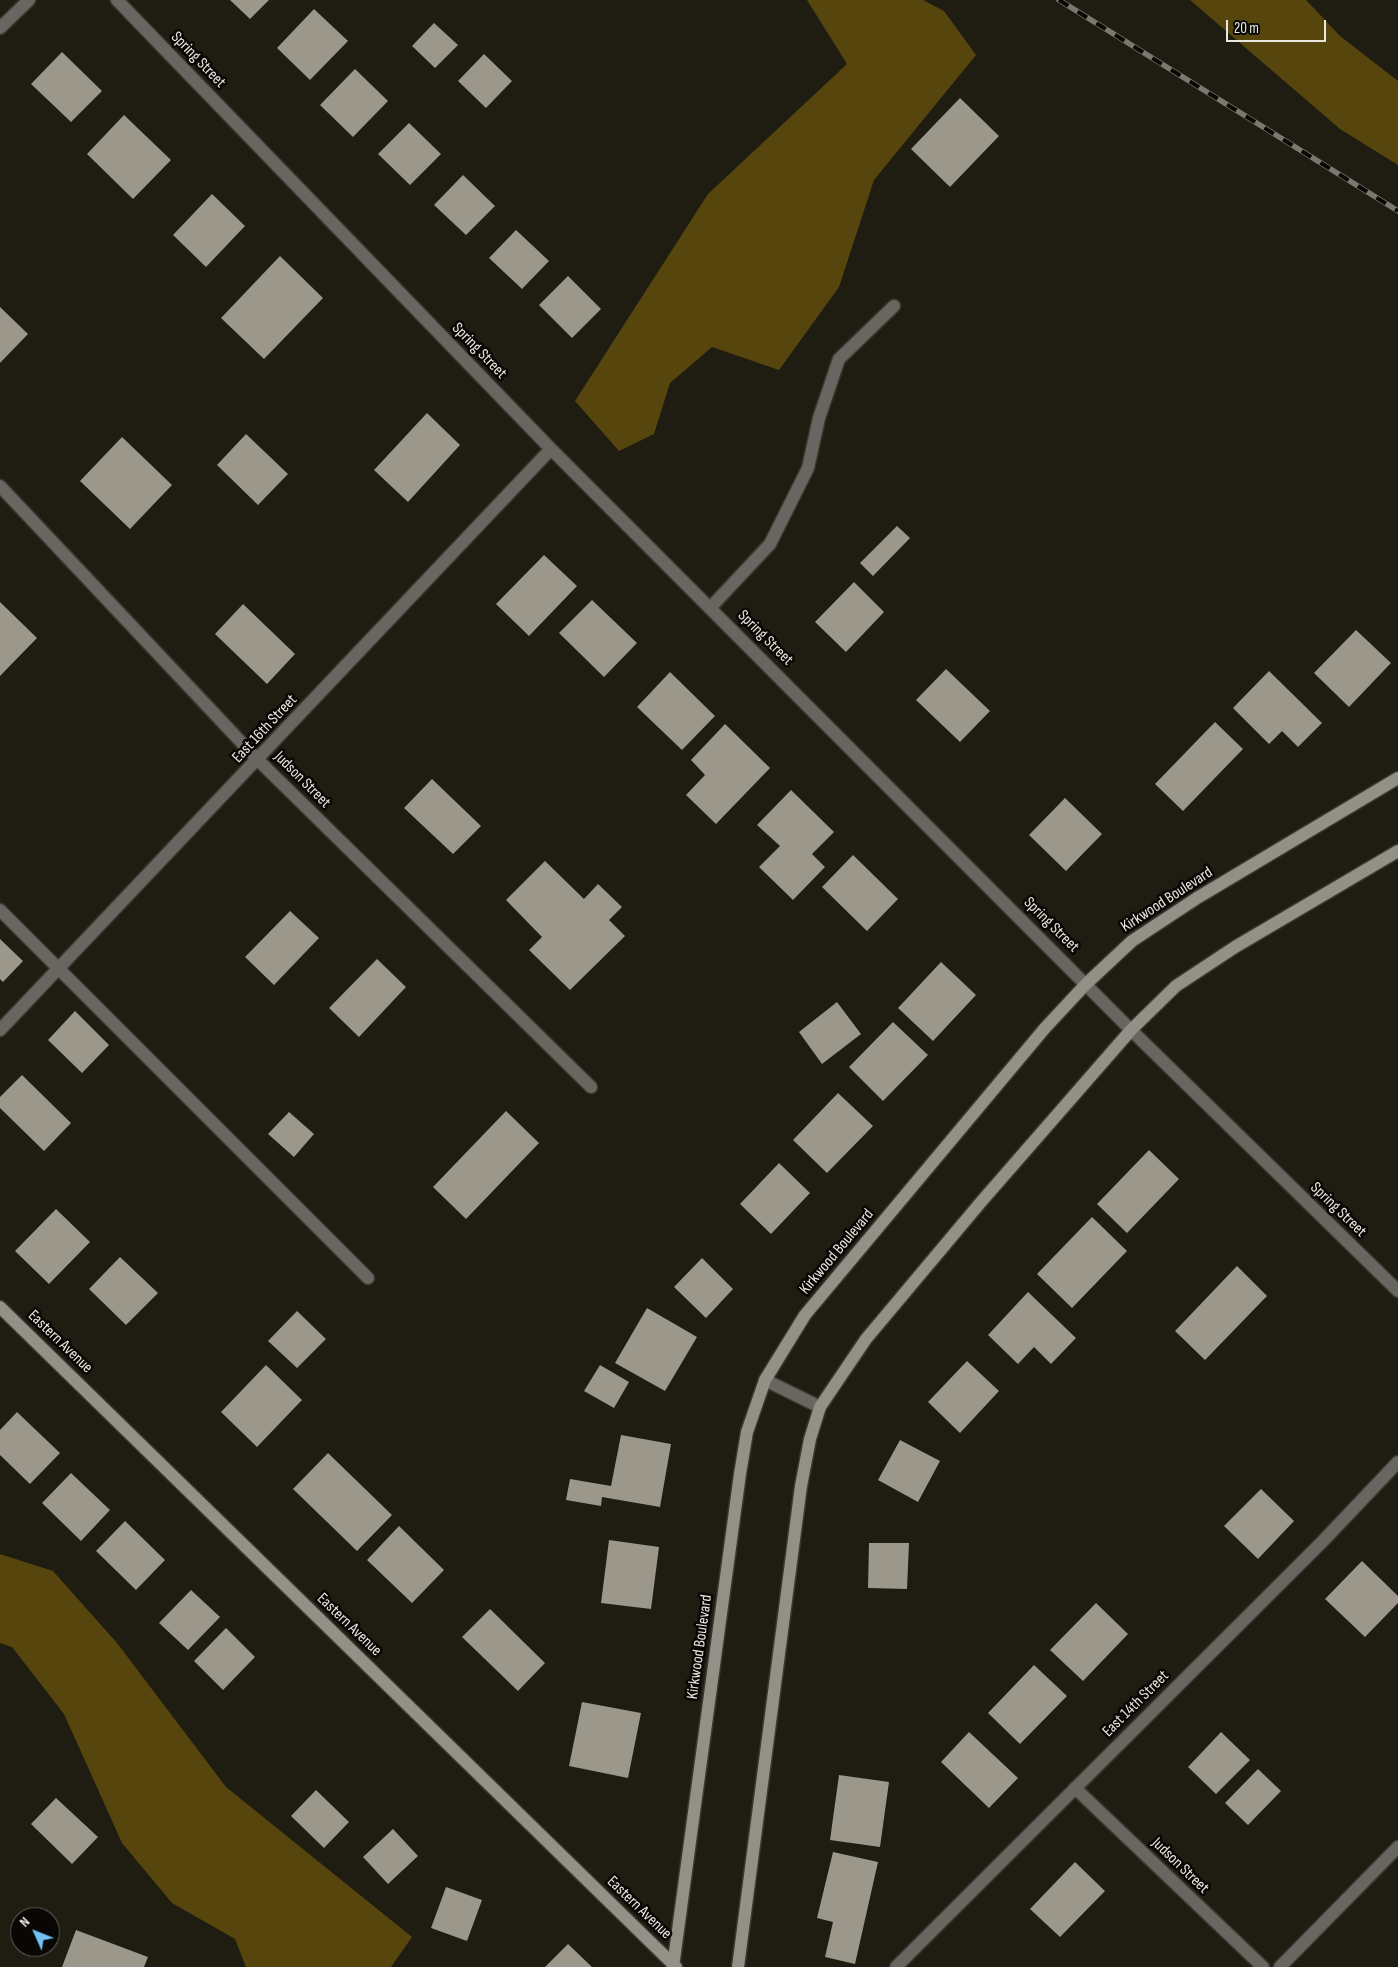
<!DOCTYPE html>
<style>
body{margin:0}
#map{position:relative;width:1398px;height:1967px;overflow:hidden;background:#1f1c12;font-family:"Sofia Sans Condensed",sans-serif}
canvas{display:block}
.north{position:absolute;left:10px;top:1907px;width:50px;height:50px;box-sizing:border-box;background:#080704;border:1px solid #62615c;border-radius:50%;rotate:314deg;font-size:14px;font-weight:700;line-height:20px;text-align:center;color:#e9e7e0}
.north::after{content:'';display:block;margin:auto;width:18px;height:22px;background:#71c1f5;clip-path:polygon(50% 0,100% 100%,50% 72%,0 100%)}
.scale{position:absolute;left:1226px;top:20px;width:100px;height:22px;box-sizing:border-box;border:2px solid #e9e7e0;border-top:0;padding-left:6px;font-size:15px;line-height:18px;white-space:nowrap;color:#e9e7e0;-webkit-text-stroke:4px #080704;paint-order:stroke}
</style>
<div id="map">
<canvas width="1398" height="1967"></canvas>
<div class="north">N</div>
<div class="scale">20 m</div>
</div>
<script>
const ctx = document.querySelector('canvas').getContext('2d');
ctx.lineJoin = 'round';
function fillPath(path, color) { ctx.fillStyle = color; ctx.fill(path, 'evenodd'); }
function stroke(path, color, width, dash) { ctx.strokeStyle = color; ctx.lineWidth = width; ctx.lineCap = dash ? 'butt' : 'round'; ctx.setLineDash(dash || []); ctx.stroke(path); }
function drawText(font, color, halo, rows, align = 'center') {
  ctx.font = font + ' "Sofia Sans Condensed",sans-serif'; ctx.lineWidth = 5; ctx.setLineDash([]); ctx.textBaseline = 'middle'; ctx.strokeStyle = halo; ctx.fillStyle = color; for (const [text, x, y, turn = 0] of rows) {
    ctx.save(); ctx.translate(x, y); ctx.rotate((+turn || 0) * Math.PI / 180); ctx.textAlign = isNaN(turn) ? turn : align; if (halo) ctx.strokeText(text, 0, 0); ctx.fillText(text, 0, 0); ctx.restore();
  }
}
const forest = new Path2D(`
 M807,0H923L944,11L976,55L874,180L839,287L779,370L712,347L670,383L654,434L619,451L575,401L708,194L847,64Z
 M1190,0H1306L1340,36L1398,81V165L1340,129Z
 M0,1554L53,1571L117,1643L226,1787L412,1937L391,1967H246L235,1939L172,1903L122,1843L64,1714L12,1647L0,1643Z`);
const building = new Path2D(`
 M230,0H269L250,19Z
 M314,9L348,41L310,80L277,48Z
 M434,23L458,45L435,68L412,46Z
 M62,52L102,91L71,122L31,84Z
 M484,54L512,81L486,108L458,81Z
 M355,69L388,101L353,137L320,105Z
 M960,98L999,136L950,187L911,149Z
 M124,115L171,160L133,199L87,154Z
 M409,123L441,154L410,185L378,154Z
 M463,175L495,206L466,235L434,205Z
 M212,194L245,226L206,267L173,235Z
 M516,230L549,261L522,289L489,258Z
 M280,256L323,298L264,359L221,318Z
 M568,276L601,309L572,338L539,305Z
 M0,307L28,334L0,363Z
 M427,413L460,445L408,502L374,470Z
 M246,434L288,474L258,505L217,465Z
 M122,437L172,485L130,529L80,481Z
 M897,526L910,538L873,576L860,563Z
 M544,555L577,586L529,636L496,604Z
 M854,582L884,612L846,652L815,622Z
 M592,600L637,643L604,677L559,633Z
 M0,602L37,638L0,676Z
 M243,604L295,654L267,684L215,634Z
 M1356,630L1391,663L1349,707L1314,673Z
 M946,669L990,711L960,742L916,700Z
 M1269,671L1322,723L1298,747L1282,731L1269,744L1233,708Z
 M670,672L715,716L682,750L637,707Z
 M1215,722L1243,749L1183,811L1155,784Z
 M725,724L770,768L716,824L686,795L705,775L691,760Z
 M432,779L481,826L453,854L404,808Z
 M791,790L834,832L812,854L825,867L793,900L759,867L780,846L757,825Z
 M1065,798L1102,834L1066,871L1029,835Z
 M853,855L898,899L867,931L822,887Z
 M545,861L584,899L598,884L622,907L609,920L625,936L570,990L529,950L542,937L506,900Z
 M290,911L319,938L274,985L245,957Z
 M0,939L23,961L3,982L0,979Z
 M377,959L406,987L359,1037L329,1008Z
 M941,962L976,995L933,1041L898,1008Z
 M837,1002L861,1034L822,1064L799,1032Z
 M75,1011L109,1045L82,1073L48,1040Z
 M893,1022L928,1055L883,1101L849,1067Z
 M22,1075L71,1123L44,1151L0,1108V1097Z
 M838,1093L873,1126L827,1173L793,1140Z
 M506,1111L539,1143L466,1219L433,1187Z
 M289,1112L314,1134L294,1157L268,1134Z
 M1149,1150L1179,1179L1127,1233L1097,1204Z
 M779,1163L810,1193L771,1234L740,1204Z
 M56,1209L90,1242L49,1284L15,1251Z
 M1092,1217L1127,1251L1072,1308L1037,1274Z
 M120,1257L158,1293L126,1325L89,1289Z
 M702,1258L733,1289L706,1318L674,1287Z
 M1237,1266L1267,1296L1205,1360L1175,1331Z
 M1028,1292L1076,1338L1051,1364L1034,1347L1018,1364L988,1335Z
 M647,1308L697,1337L665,1391L615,1363Z
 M297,1311L326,1339L297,1368L268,1341Z
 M967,1361L999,1391L960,1433L928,1402Z
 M266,1365L302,1400L257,1447L221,1412Z
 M600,1365L629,1382L614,1408L584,1391Z
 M17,1412L60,1453L30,1484L0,1455V1430Z
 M621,1435L671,1444L660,1507L602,1497L601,1506L566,1500L570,1479L611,1486Z
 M900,1440L940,1461L918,1502L878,1480Z
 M328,1453L392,1515L357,1551L293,1489Z
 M71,1473L110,1510L81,1541L42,1503Z
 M1261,1489L1294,1521L1258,1559L1224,1526Z
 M125,1521L165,1560L136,1590L96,1551Z
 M399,1526L444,1570L412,1603L367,1560Z
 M609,1540L659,1547L651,1609L601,1603Z
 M869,1543H909L907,1589L868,1588Z
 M1362,1561L1398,1596V1603L1365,1637L1325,1599Z
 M191,1590L220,1617L188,1650L159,1623Z
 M1096,1603L1128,1634L1083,1681L1050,1650Z
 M490,1609L545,1663L518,1691L462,1637Z
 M226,1628L255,1657L223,1690L194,1661Z
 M1034,1665L1067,1696L1020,1744L988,1713Z
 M582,1702L641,1713L628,1778L569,1766Z
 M969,1732L1018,1778L989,1808L941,1762Z
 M1221,1732L1250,1760L1216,1794L1188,1767Z
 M1258,1769L1281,1791L1248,1825L1225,1803Z
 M839,1775L889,1782L880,1847L830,1840Z
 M316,1790L349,1822L324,1848L291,1816Z
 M56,1798L98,1837L72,1864L31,1824Z
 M393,1829L418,1856L388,1884L363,1857Z
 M833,1852L878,1862L855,1964L825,1957L833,1922L817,1918Z
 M1075,1862L1105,1891L1060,1937L1030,1909Z
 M446,1887L482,1900L467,1941L431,1928Z
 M76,1930L148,1957L144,1967H62Z
 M568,1944L592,1967H545Z`);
const lane = new Path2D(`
 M0,28L29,0
 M711,607L770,544L808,468L819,418L839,359L894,306
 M0,910L368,1278
 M765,1380L820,1407
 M1280,1967L1398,1847`);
const street = new Path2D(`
 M117,0L551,449L1131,1030L1398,1291
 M0,486L258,760L591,1087
 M0,1030L551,449
 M1075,1788L1263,1967
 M896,1967L1323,1541L1398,1462`);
const secondary = new Path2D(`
 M0,1307L676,1967
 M673,1967L740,1474L747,1432L765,1380L805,1315L1045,1028L1086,984L1132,941L1197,898L1398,778
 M738,1967L801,1486L810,1439L820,1407L866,1339L981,1202L1131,1030L1176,986L1235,947L1398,851`);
const rail = new Path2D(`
 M1059,0L1398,211`);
const streetNames = [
 ["Spring Street",198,60,46],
 ["Spring Street",479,351,46],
 ["Spring Street",765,638,45],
 ["East 16th Street",265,729,-47],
 ["Judson Street",302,780,45],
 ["Kirkwood Boulevard",1167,900,-33],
 ["Spring Street",1051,925,45],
 ["Spring Street",1338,1210,44],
 ["Kirkwood Boulevard",837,1252,-50],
 ["Eastern Avenue",60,1342,44],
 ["Eastern Avenue",349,1625,44],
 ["Kirkwood Boulevard",700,1647,-82],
 ["East 14th Street",1136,1704,-45],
 ["Judson Street",1180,1866,44],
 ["Eastern Avenue",639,1908,44]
];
fillPath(forest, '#56460e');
fillPath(building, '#9b978a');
stroke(lane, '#3b382f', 15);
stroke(street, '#3b382f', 15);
stroke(secondary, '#3b382f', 15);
stroke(lane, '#676660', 12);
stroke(street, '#676660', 12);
stroke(secondary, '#929087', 12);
stroke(rail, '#7a786f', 5.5);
stroke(rail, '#080704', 4, [11]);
drawText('16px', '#e9e7e0', '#080704', streetNames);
</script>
